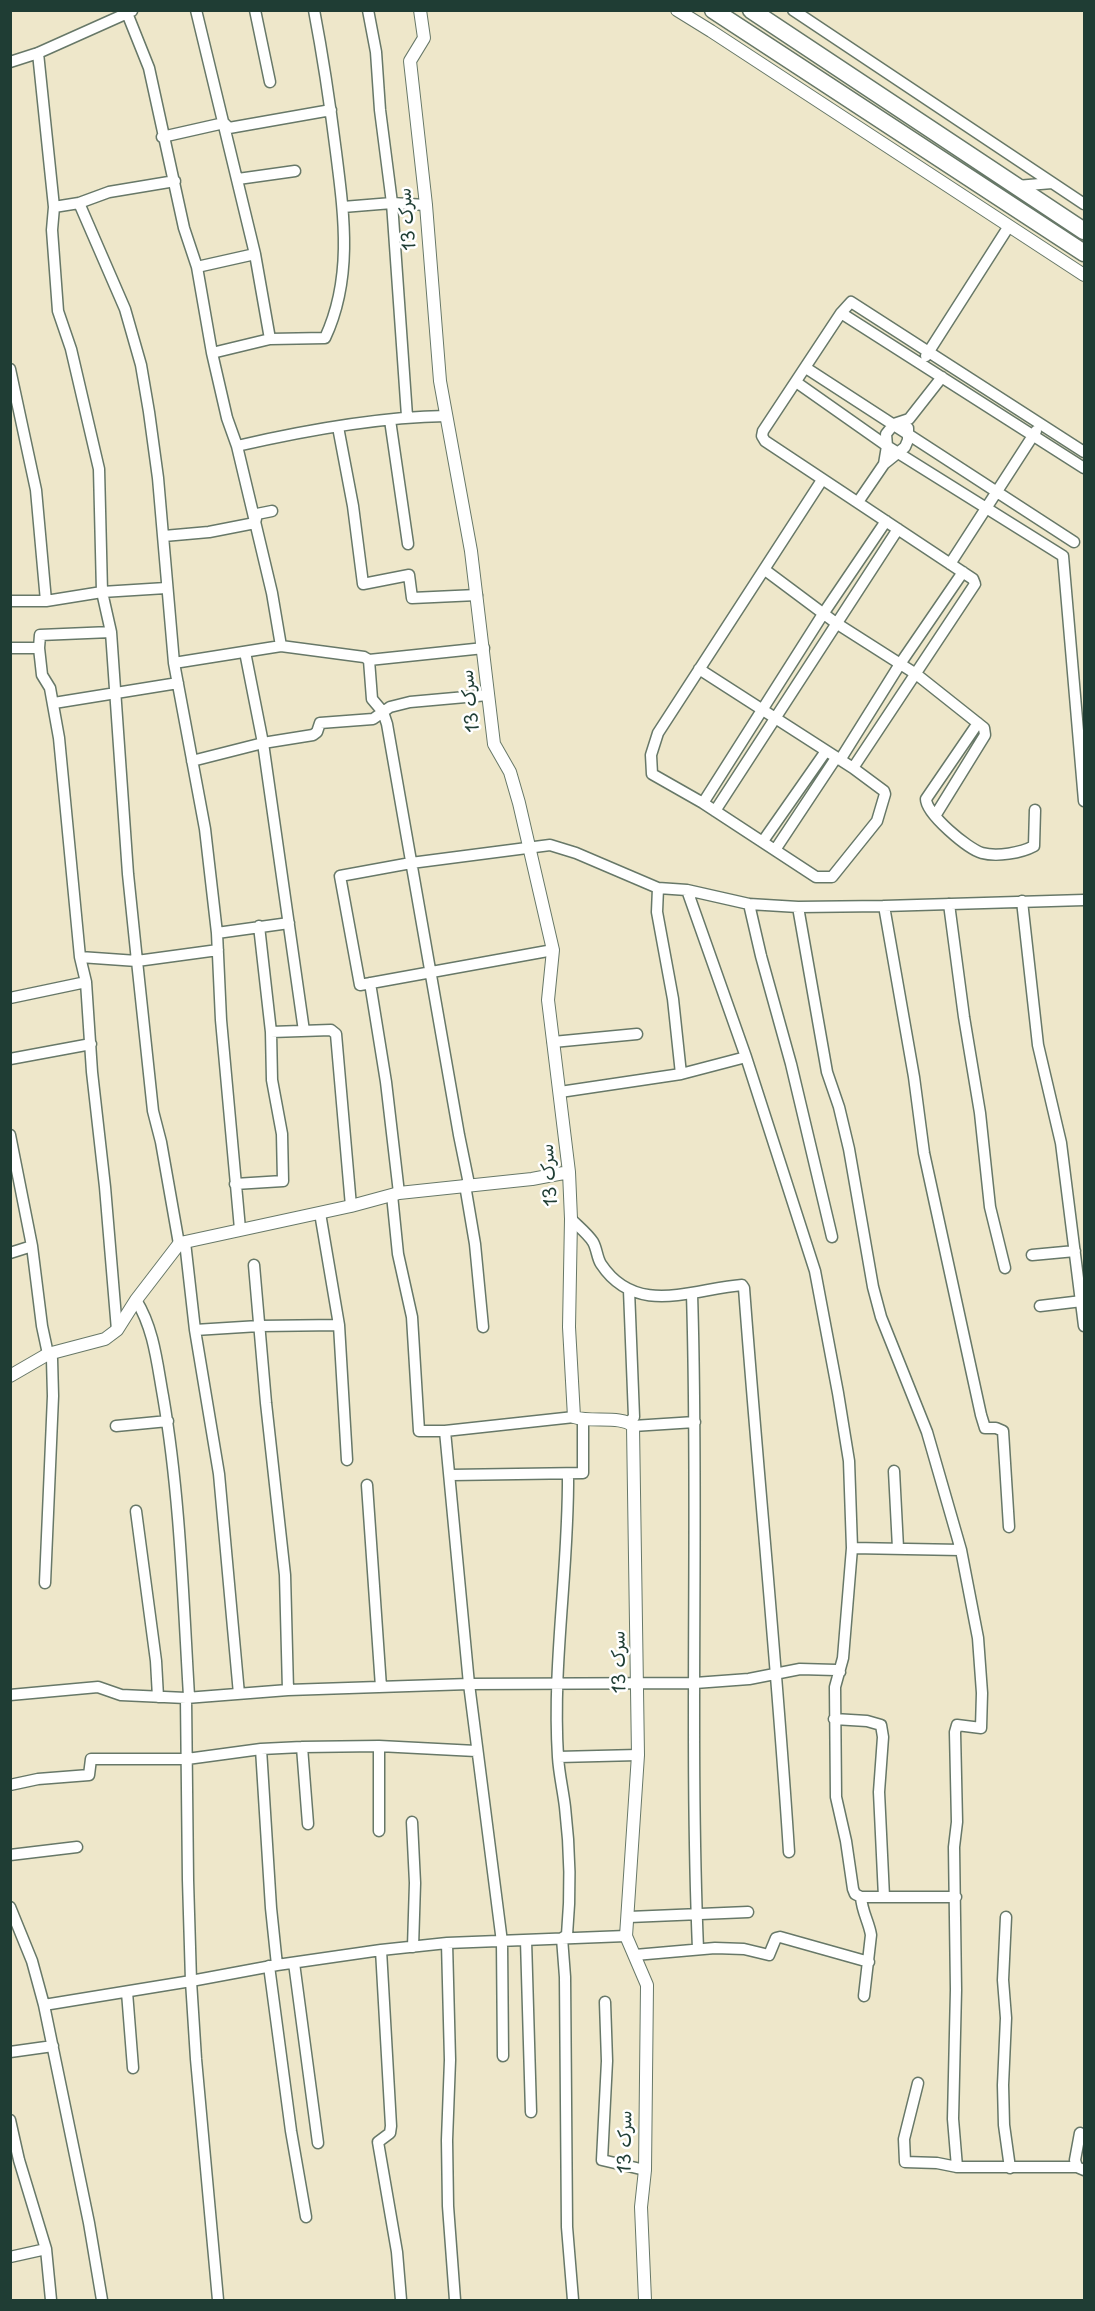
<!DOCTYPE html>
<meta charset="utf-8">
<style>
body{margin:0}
#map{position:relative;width:1095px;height:2311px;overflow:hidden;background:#eee7ca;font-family:"Playpen Sans",sans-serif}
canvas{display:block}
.frame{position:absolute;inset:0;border:12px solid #1f3d34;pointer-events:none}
</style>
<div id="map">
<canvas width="1095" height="2311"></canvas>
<div class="frame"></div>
</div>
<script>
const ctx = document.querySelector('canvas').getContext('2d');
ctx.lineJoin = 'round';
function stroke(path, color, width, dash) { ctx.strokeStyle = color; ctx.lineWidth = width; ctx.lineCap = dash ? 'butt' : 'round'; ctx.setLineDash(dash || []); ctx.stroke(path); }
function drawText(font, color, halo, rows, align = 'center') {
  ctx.font = font + ' "Playpen Sans","Playpen Sans Arabic",sans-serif'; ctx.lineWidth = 5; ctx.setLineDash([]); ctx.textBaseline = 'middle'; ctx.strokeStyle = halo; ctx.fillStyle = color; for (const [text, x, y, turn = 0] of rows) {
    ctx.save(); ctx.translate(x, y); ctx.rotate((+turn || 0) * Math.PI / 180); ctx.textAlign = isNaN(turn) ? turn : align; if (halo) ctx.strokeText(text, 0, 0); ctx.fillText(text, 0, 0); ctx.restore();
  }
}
const minor = new Path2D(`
 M196,10L255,254L270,339
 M255,10L270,82
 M368,10L376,52L380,110L392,203L407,416
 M793,10L1084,204
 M127,13L149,68L184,228L197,267L212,353L227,418L237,446L272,593L281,646
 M38,53L54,207L52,230L58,311L71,349L99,469L102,592L111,632L128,874L137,961L153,1111L161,1142L179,1244
 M10,62L38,53L132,11
 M162,137L224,123L229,128L331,110
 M238,179L295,171
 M1017,186L1052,183
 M79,203L125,309L141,365L149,412L158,478L174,663L205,829L217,933L221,1020L240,1229
 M54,207L79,203L109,192L175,181
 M343,207L392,203L426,205
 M197,267L255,254
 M841,313L1084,468
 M212,353L270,339L325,338C353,278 344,215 336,152C330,104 323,57 314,10
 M926,356L1009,226
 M806,368L1074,542
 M10,369L36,490L46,601
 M796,382L887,446L1063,556L1084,801
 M390,420L408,544
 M338,427L353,506L363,584L409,575L412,598L477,595
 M237,446C302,431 379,417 446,416
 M884,464L887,446L886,434L894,424L909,419L942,377
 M858,502L884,464L905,447L908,440V428
 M164,536L209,532L255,523L257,514L272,511
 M950,564L1036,431
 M765,570L836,623L916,674L984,728L985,735L935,816
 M10,601H46L102,592L166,588
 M111,632L40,635L39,648L42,675L50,688L59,738L80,957L86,982L92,1072L105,1187L117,1330
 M10,648H39
 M245,652L263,743L304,1031
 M369,660L372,699L383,712L387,724L459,1135L469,1184
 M174,663L281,646L364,657L369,660L484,648
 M699,669L853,768L884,791L885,794L877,821L832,877H816L703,803L652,774L651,755L658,733L822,480
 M54,703L178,683
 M978,723L926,799C926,814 968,849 982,853C997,857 1021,853 1034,846L1035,810
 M840,760L900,664L963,572
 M192,761L263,743L313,735L317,732L320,723L373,719L390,707L410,702L488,695
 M853,768L975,584L973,579L765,441L762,436L763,431L841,313L851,302L1084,452
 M703,803L823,614L886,521
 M715,811L898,529
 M763,841L826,751
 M775,850L836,758
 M658,888L657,912L673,999L681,1074
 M687,890L746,1057L815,1271L838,1393L849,1461L852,1548L843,1658L835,1687L836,1797L846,1841L853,1889L855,1894L861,1897H956
 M1022,901L1038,1045L1061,1143L1084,1326
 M749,904L761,956L791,1064L832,1237
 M949,904L964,1017L980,1113L990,1207L1005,1268
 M884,906L914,1077L924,1153L981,1415L985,1428H996L1003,1431L1009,1527
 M798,907L827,1072L839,1107L849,1149L873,1287L881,1317L927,1432L961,1550L978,1638L982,1693L981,1728L957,1725L955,1732L957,1822L954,1847L956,1990L953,2119L957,2167
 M217,933L289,923
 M553,950L360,985L340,876L411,863L550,845L576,853L658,888L687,890L749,904L798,907L884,906L1084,900
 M80,957L137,961L218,950
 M370,983L386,1082L399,1193
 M10,998L86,982
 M271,1032L331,1030L336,1034L351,1206
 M553,1042L637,1034
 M10,1059L91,1044
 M560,1092L681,1074L746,1057
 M10,1135L32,1246L42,1326L48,1354L52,1359L53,1396L45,1583
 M235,1184L283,1181L282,1134L272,1080L271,1032L259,926
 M465,1185L475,1244L483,1327
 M392,1195L398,1254L412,1317L419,1431H445
 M320,1213L339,1325L347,1460
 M571,1219C578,1226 588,1234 593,1242C597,1249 597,1258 601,1264C636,1317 692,1289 742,1285L744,1288C758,1476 777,1663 789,1852
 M185,1242L195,1330L219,1474L239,1694
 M10,1253L32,1246
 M1032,1255L1075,1251
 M254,1265L266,1403L285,1575L288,1690
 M692,1294C699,1513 689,1731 698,1949
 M136,1300C154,1329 157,1363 163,1396C180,1495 183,1596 189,1696
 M1040,1306L1082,1301
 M195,1330L259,1326L339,1325
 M629,1422L634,1417L629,1290
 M116,1426L168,1421
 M633,1426L695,1422
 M894,1471L898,1548
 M568,1474C569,1568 552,1663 558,1757C559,1774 563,1790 565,1807C570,1849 571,1892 567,1935L562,1938L565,1977L567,2227L573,2300
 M451,1475L583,1473V1420
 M367,1485L381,1687
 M136,1511L156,1661L158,1697
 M852,1548L961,1550
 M10,1695L98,1687L121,1695L186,1698L288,1690L469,1684L695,1683L749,1679L800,1669L836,1670L840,1672
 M186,1698L188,1880L191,1981L196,2059L218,2300
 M834,1719L867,1721L881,1725L883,1737L879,1792L884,1897
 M379,1746V1831
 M302,1747L308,1824
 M261,1749L271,1908L277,1965
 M558,1757L638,1755
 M10,1785L38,1779L89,1775L91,1759H187L261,1749L302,1747L379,1746L476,1751
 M412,1822L415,1883L413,1947
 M10,1855L77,1847
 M861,1897C862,1912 869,1922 871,1935L864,1996
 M10,1907L32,1961L44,2005L89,2223L102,2300
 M629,1917L748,1912
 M1006,1917L1003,1980L1006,2018L1003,2085L1004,2125L1010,2168
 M526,1940L531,2112
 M447,1943L450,2060L447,2140L448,2206L455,2300
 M381,1950L391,2126L390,2133L378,2142L397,2252L401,2300
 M635,1955L715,1948L744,1949L769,1955L776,1938L780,1937L869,1962
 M294,1963L318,2143
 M269,1966L291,2131L306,2217
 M127,1992L133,2068
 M605,2002L607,2061L602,2160L645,2170
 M44,2005L191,1981L277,1965L381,1950L447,1943L626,1936
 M10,2052L53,2046
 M503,2056L502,1942L469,1684L445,1431L574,1417
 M918,2083L904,2139L905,2162L937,2163L957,2167H1077
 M10,2120L19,2160L46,2249L51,2300
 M1080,2133L1075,2160L1077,2167L1084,2170
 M10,2257L46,2249`);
const tertiary = new Path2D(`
 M420,10L424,38L410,61L426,205L440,381L471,551L494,744L510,772L519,803L553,950L548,1000L569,1172L571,1219L569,1327L574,1417C591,1423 621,1415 633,1426L638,1755L626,1936L647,1985L645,2170L641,2207L645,2300
 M677,10L711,31L1084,275
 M10,1376L48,1354L105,1339L117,1330L136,1300L179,1244L185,1242L351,1206L399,1193L532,1179L569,1172`);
const primary = new Path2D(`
 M713,10L1084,253
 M751,10L1084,231`);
const streetNames = [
 ["سرک 13",408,219,-95],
 ["سرک 13",471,701,-96],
 ["سرک 13",550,1175,-94],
 ["سرک 13",620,1662,-91],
 ["سرک 13",626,2142,-89]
];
stroke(minor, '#677868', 13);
stroke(tertiary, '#677868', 14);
stroke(primary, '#677868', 19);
stroke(minor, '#fff', 10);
stroke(tertiary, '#fff', 12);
stroke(primary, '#fff', 16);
drawText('18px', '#1f3d34', '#fff', streetNames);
</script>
